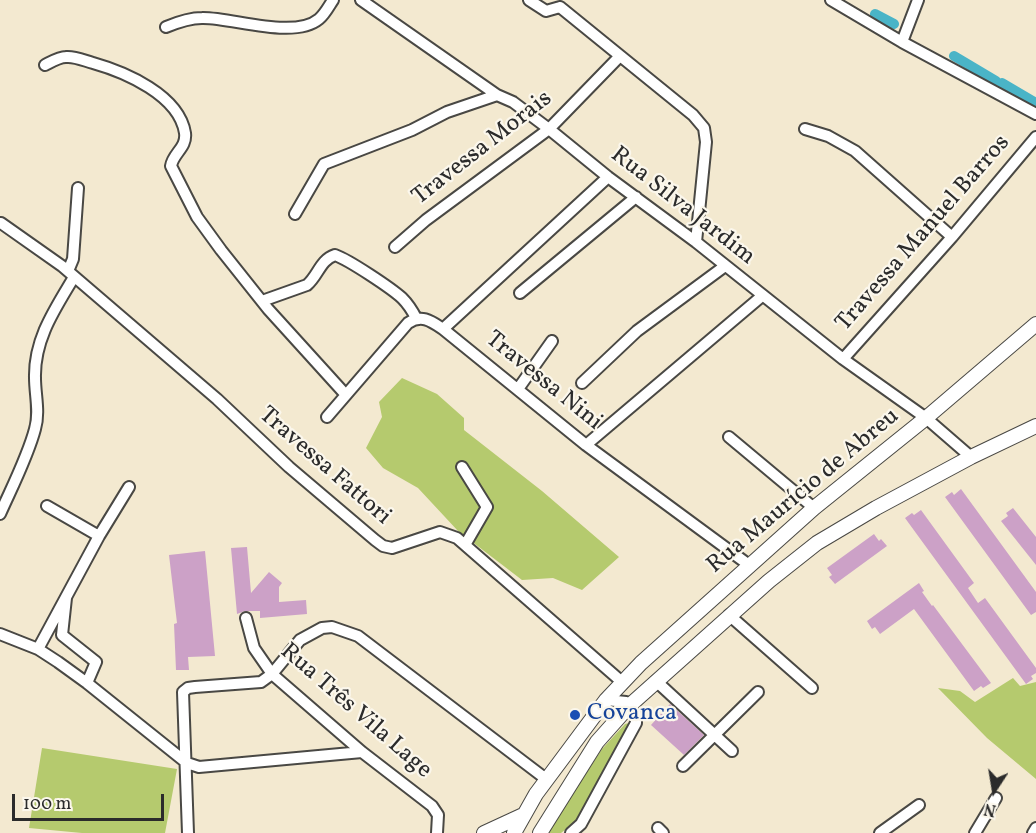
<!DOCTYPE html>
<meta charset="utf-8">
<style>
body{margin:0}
#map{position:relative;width:1036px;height:833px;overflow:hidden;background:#f3e9d0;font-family:Vollkorn,serif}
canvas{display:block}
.north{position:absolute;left:964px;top:761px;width:60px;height:60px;-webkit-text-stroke:4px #fbf7ec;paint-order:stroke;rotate:192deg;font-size:16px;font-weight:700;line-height:24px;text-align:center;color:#2b2b2b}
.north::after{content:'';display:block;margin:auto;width:21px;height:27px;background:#2b2b2b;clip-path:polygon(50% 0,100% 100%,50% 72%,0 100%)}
.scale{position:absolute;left:12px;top:794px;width:152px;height:27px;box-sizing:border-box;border:3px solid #2b2b2b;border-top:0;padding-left:8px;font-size:18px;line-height:21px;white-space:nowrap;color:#2b2b2b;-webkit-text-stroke:4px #fbf7ec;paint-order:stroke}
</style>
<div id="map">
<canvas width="1036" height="833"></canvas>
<div class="north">N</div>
<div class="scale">100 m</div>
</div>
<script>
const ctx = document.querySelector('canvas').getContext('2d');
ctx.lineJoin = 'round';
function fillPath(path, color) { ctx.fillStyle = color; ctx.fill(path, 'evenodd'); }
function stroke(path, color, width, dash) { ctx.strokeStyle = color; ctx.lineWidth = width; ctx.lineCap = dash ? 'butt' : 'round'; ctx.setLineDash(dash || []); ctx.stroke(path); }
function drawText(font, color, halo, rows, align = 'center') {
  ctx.font = font + ' Vollkorn,serif'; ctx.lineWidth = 4.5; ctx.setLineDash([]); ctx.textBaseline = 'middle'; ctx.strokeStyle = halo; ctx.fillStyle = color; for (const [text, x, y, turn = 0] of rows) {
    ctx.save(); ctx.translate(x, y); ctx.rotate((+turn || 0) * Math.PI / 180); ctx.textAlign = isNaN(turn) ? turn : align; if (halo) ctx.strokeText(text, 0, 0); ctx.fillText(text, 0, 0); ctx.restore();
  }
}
const green = new Path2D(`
 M402,378L437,394L464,418V430L542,491L619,557L582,590L553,578L522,580L458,531L418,488L383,468L366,448L382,417L379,402Z
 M1013,678L1020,686L1036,682V779L987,738L938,688L960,691L975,702Z
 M629,723V728L576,821L561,833H547L602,749L625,724Z
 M42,748L177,769L165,833H82L29,828Z`);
const canal = new Path2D(`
 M875,14L894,24
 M954,56L996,81
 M1002,83L1036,103`);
const building = new Path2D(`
 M961,489L1036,592V612L1031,615L945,497L952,492L954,495Z
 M1013,508L1036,537V565L1001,521L1008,516L1006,513Z
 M921,510L974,583L968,588L978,603L985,598L1036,668V673L1031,676L1033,679L1026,684L905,518L912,513L914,515Z
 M874,534L879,541L881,539L887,546L835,584L829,577L832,575L827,568Z
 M247,547L251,593L269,572L282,583L279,587V602L306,600L307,614L260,618V611H245L237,614L231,548Z
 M205,551L215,656L188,657L189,670H176L174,624L177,623L169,555Z
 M919,583L924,591L922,592L932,606L933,605L991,683L983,688L981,686L974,691L914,609L880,634L875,627L872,629L867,621Z
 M670,704L704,735L684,755L651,725Z`);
const minor = new Path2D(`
 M361,0L497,95L513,102L549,129L608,177L696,242L843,359L926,418L971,457
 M529,0L546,11L560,7
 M831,0L902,42L1036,114
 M560,7L693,115L704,128L706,142L696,242
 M166,27C178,22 189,18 202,18C231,17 294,40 319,19C325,14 329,6 333,0
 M902,42L918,0
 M45,65C51,62 59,57 66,57C75,56 85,61 93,63C125,72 179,95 185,133C187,148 173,153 171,166L197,217L221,250L268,309L346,395
 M805,129L828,136L855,151L952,237
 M295,214L324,164L412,130L447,112L497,95
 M1,223L62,266L217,399L289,467L375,540L383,546L392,548L440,532L457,538L622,682
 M395,247L426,220L549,129L620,56
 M68,271L73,259L78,188
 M520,293L636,197
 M262,301L307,285C318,276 320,260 335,255C349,260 391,288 402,298C408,304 412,310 416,318
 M443,329L608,177
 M843,359L952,237L1036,137
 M582,383L637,331L725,266
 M518,389L552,341
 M327,417L408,323C422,314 431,321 443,329L586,445L749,565
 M729,437L814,508
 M586,445L762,296
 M462,467L487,507L465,545
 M47,506L99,536
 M0,514C12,487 28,456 35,429C40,412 35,395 35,378C34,339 55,309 74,277
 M66,598L62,635L96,662L87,683
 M729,615L812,688
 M246,618L254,648L272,674L362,752L432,806L438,815L437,833
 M0,634L38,649L58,662L87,683L187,763L199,767L362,752
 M38,649L99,536L129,487
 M656,681L732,751
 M683,766L758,692
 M658,828L663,833
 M188,833L183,692L188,688L195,687L261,682L272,674L300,640L322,628L332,627L358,636L546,779
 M571,833L581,824L636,723V714L626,702L606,700
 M880,833L919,805
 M975,833L996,798
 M1033,833L1036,828`);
const major = new Path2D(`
 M484,833L523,815
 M514,833L536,794L606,700L641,663L814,508L926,418L1036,324
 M540,833L597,742L629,706L769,581L817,543L876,508L971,457L1036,426`);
const markers = [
 [575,715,6,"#1a4fb4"]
];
const streetNames = [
 ["Travessa Morais",483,149,-38],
 ["Rua Silva Jardim",682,207,38],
 ["Travessa Manuel Barros",924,234,-49],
 ["Travessa Nini",543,382,39],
 ["Travessa Fattori",324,467,41],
 ["Rua Maurício de Abreu",804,492,-40],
 ["Rua Três Vila Lage",355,712,41]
];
const transitNames = [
 ["Covanca",587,715]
];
fillPath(green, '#b5ca6e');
stroke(canal, '#4ab4c7', 10);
fillPath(building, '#cca1c7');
stroke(minor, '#494844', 14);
stroke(major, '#494844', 16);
stroke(minor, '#fff', 10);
stroke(major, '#fff', 14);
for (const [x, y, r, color] of markers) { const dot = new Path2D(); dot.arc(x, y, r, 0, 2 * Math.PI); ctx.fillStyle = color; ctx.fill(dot); stroke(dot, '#fbf7ec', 2); }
drawText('24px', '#2b2b2b', '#fbf7ec', streetNames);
drawText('24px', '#164399', '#fbf7ec', transitNames, 'left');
</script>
